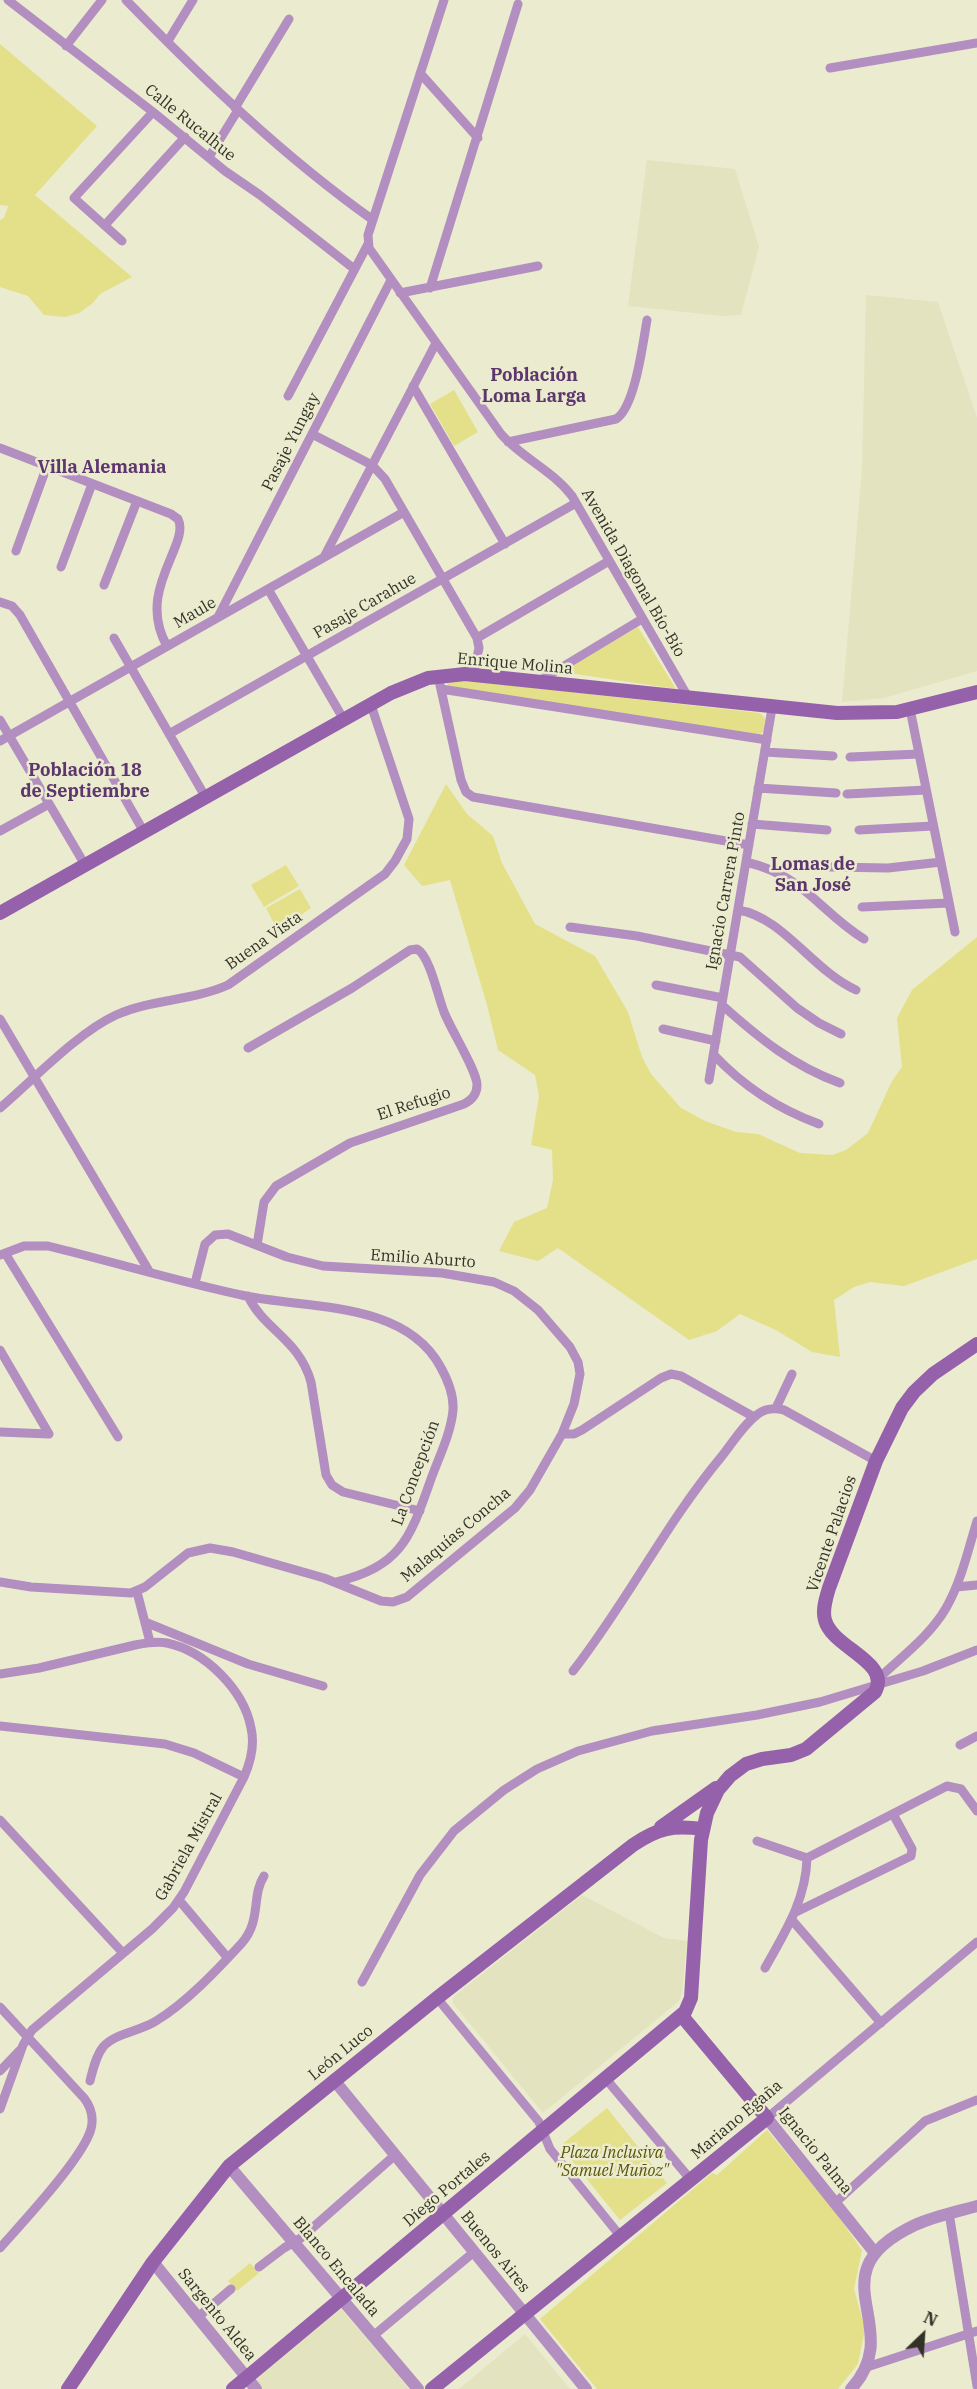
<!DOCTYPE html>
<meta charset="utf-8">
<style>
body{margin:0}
#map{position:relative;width:977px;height:2389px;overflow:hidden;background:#ebebcf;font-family:"IBM Plex Serif",serif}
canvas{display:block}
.north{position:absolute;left:893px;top:2305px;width:60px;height:60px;-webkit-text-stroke:4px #ebebcf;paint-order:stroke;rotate:25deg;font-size:16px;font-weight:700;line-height:24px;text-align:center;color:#323227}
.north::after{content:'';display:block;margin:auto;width:21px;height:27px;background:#323227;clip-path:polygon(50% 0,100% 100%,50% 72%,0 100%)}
</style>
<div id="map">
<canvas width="977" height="2389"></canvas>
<div class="north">N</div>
</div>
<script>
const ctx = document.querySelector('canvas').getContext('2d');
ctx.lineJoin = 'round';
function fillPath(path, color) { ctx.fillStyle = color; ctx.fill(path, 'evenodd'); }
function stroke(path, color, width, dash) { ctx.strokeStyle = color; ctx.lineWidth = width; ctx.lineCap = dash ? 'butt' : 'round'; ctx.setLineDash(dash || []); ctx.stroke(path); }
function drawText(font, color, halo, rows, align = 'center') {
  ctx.font = font + ' "IBM Plex Serif",serif'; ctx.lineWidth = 5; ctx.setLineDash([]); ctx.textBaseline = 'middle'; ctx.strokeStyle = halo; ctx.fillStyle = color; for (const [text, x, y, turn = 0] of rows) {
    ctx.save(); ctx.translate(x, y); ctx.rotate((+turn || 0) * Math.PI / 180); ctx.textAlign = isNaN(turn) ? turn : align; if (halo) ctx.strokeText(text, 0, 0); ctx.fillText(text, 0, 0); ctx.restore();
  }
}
const built = new Path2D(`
 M647,160L735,169L759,247L741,315L723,316L628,306Z
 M866,295L938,302L977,418V671L884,698L842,702L862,470Z
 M582,1895L664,1938L687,1941L682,1994L679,2001L543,2113L453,2003V1997Z
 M339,2306L409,2389H263L253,2376Z
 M525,2334L570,2389H459Z`);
const green = new Path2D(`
 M0,44L97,126L35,195L132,277L100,294L93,303L79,313L65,317L44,315L28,296L0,287V220L4,218L8,206L0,205Z
 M454,390L478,432L454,446L430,404Z
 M638,627L676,689L562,672Z
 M454,679L760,713L765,718L764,731L758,736L447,688L448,680Z
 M446,784L467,814L493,836L502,863L535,924L595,956L628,1012L642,1057L651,1074L681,1108L705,1121L736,1132L758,1134L800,1153L832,1155L846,1150L868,1133L892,1081L902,1067L897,1018L912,990L977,937V1259L904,1286L870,1282L854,1287L834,1300L840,1357L812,1352L776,1330L740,1314L717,1331L689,1340L558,1248L538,1261L499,1251L514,1222L547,1208L553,1180L552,1150L531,1145L539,1096L535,1075L498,1050L487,1005L450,880L422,886L404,865Z
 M286,865L299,886L264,907L251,885Z
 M300,889L311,908L278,931L266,908Z
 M607,2108L667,2183L620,2220L560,2146Z
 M767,2130L833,2209L862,2250L854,2289L865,2329L858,2364L838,2389H597L540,2319L712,2173L717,2175Z
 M250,2263L259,2273L237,2291L228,2281Z`);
const minor = new Path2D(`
 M8,0L153,112L225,171L260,195L353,268
 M126,0C203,79 283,156 373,220
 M444,0L368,235L369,248L501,434C522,458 552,470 572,496L688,697
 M168,41L193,0
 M66,46L102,0
 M830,68L977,43
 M420,73L478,138
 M235,108L289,19
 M209,157L238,110
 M105,225L185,137
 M122,241L74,198L153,112
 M430,288L518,4
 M400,293L538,266
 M413,386L505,544
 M288,396L368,244
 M312,434L372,465L385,479L477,638L479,648L473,675
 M508,442L616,419C635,408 643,342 647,320
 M0,448L171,514L178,519C191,544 135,590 167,646
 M16,551L47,466
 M324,557L436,343
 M61,567L92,484
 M104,585L137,501
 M268,589L344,720
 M0,602L12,606L20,615L144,832
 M218,617L391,280
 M114,638L206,798
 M477,638L609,561
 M438,676L461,780L466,792L473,797L749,845
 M539,681L642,619
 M441,689L767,740
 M910,709L955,932
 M0,720L85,865
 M169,734L576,503
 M0,741L404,512
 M765,752L833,756
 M850,757L919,754
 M758,788L836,793
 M847,794L926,790
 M752,824L827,830
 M859,830L933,826
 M0,831L49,804
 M746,862C805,876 818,910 864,939
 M830,867L888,868L941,862
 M862,907L949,903
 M738,910C783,917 812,970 856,990
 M570,927L637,936L740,957L797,1008L819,1023L841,1034
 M656,985L723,998
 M722,1005C759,1038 793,1066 840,1083
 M0,1019L149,1271
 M663,1029L716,1041
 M248,1048L352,988L410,950L417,949C430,956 438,997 444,1012C451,1030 477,1071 477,1085C477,1094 472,1100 464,1104L350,1143L276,1186L264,1202L257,1245
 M714,1055C744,1087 778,1109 819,1124
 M709,1080L772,708
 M0,1108C33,1080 77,1033 116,1015C151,999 192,1001 228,985L385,874L395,861L407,839L409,819L371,705
 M5,1253L118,1437
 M0,1255L24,1246H48C114,1262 180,1282 246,1296C309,1309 404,1301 440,1366C448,1380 454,1394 453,1410C451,1433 439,1457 431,1479C410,1538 402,1566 336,1582
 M248,1296C264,1330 299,1339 311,1382L326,1475L332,1485L343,1492L420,1511
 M0,1350L49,1434
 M776,1408L792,1374
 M0,1432L49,1434
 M562,1434H574L582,1430L661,1378L671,1374L681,1376L754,1417
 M0,1582L31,1587L131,1593L145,1587L188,1553L210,1548L233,1552L324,1578L381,1601L393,1602L407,1597L515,1508L530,1490L562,1434L574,1404L580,1374L578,1362L570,1347L538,1310L514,1291L494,1282L442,1273L323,1266L287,1257L228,1234L215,1235L205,1244L195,1283
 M956,1587L977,1585
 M137,1592L150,1642
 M145,1622L248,1664L323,1686
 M573,1671C627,1602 666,1523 722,1456C733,1442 744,1424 758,1414C766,1408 775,1408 784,1410L876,1461
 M0,1674L39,1668L135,1645C146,1643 156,1641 167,1643C205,1651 244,1690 251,1728C255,1745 251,1761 244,1777L184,1892L173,1908L152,1929L32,2030L23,2045L0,2109
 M878,1679C901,1657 930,1636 946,1608C961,1582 968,1550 977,1521
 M0,1726L165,1744L194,1753L244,1777
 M960,1745L977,1736
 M0,1820L123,1953
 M757,1841L807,1858L947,1786L961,1789L977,1811
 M179,1900L227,1957
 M796,1912L911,1856L912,1849L893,1814
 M792,1920L881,2023
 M765,1968C785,1932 806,1900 807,1858
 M362,1982L420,1875L454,1831L504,1790L537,1769L578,1751L652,1731L757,1715L820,1702L923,1671L977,1650
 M437,1998L539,2122L550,2149L621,2237
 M0,2007L84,2098C91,2107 94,2117 91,2129C83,2158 22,2223 0,2248
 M0,2071L20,2050
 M606,2079L691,2180
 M90,2081C93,2069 96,2056 103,2047C115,2033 141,2031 156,2021C186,2003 217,1970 241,1944C262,1921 251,1896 264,1876
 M767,2118L977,1942
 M835,2203L925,2121L977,2100
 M949,2213L977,2386
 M259,2267L284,2248L301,2238L394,2156
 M198,2317L231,2289
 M373,2336L474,2252
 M867,2367L977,2331`);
const tertiary = new Path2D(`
 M334,2080L586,2389
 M767,2118L875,2253
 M229,2166L418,2389
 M153,2262L256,2389
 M851,2389C909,2326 811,2274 915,2225C935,2216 956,2212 977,2206`);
const secondary = new Path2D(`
 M0,913L391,693L428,678L465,674L837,713L897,712L977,692
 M661,1827L716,1788
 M68,2389L153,2262L229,2166L437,1998L633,1845C658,1828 673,1825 703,1829
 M233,2389L685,2012L691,1998L701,1840L707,1813L718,1790L730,1776L746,1764L762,1759L791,1755L806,1749L875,1692C892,1662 832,1648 825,1620C822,1610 826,1598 829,1588L876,1461L902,1408L914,1392L933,1374L977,1344
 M432,2389L767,2118L682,2016`);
const streetNames = [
 ["Calle Rucalhue",190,123,39],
 ["Pasaje Yungay",291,442,-63],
 ["Avenida Diagonal Bío-Bío",633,573,60],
 ["Pasaje Carahue",365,606,-30],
 ["Maule",195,613,-30],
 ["Enrique Molina",515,664,5],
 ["Ignacio Carrera Pinto",726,891,-80],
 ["Buena Vista",264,941,-35],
 ["El Refugio",414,1104,-18],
 ["Emilio Aburto",423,1259,4],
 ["La Concepción",416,1473,-70],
 ["Vicente Palacios",832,1534,-71],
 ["Malaquías Concha",456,1535,-40],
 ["Gabriela Mistral",189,1847,-61],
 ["León Luco",341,2053,-39],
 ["Mariano Egaña",737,2120,-40],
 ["Ignacio Palma",815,2151,51],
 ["Diego Portales",447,2189,-40],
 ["Buenos Aires",495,2252,51],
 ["Blanco Encalada",336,2267,50],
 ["Sargento Aldea",217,2315,51]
];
const parkNames = [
 ["Plaza Inclusiva",612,2153],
 ["\"Samuel Muñoz\"",612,2171]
];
const neighbourhoodNames = [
 ["Población",534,376],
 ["Loma Larga",534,397],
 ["Villa Alemania",102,468],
 ["Población 18",85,771],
 ["de Septiembre",85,792],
 ["Lomas de",813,865],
 ["San José",813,886]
];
fillPath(built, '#e3e3bf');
fillPath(green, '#e3e089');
stroke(minor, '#b28ec1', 9);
stroke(tertiary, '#b28ec1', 12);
stroke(secondary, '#9561ab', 14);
drawText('16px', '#323227', '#ebebcf', streetNames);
drawText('italic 16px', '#595607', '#ebebcf', parkNames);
drawText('bold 18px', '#5d366d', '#ebebcf', neighbourhoodNames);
</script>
